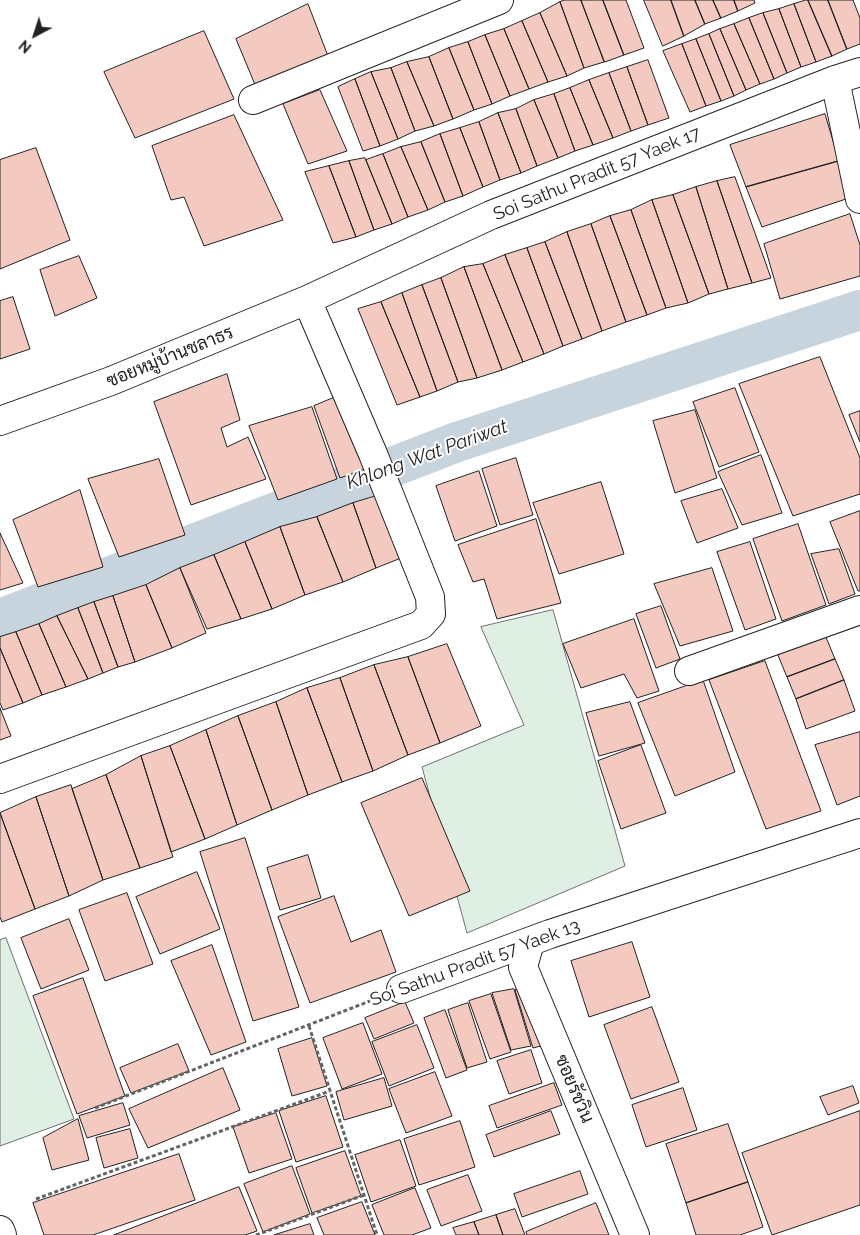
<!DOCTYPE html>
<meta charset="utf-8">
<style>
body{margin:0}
#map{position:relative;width:860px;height:1235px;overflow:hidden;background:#fff;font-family:Raleway,sans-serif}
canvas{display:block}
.north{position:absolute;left:10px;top:10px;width:50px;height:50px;-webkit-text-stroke:4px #fff;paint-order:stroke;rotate:220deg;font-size:14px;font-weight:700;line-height:20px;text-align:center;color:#222}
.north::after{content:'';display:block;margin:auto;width:18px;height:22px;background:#222;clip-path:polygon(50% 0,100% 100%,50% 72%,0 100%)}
</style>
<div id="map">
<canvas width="860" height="1235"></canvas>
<div class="north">N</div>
</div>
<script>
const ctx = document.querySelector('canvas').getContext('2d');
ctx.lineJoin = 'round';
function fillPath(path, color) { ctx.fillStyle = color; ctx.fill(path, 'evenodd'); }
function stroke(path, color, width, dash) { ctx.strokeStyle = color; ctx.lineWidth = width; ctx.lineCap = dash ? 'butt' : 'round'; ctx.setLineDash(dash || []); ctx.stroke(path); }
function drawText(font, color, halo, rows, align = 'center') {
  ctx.font = font + ' Raleway,Sarabun,sans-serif'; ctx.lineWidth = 4; ctx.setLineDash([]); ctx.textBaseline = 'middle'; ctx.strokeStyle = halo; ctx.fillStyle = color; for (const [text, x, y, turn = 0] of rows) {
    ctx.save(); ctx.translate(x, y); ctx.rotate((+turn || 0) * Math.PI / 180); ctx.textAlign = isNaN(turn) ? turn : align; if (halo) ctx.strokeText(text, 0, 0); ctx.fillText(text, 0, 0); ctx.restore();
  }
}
const green = new Path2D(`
 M553,610L625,866L467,933L422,767L524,725L481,627Z
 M6,938L74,1119L0,1146V940Z`);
const canal = new Path2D(`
 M0,619L457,442L860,310`);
const building = new Path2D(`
 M565,0H581L604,62L584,68L560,2Z
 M581,0H603L624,55L605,62Z
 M603,0H626L644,48L624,55Z
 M644,0H671L684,36L663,46Z
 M671,0H695L705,24L684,36Z
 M695,0H713L721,18L705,24Z
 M713,0H734L738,11L721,18Z
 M734,0H754L755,3L738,11Z
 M806,0H808L832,56L816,62L794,4Z
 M808,0H828L847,49L832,56Z
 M828,0H853L860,18V44L847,49Z
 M560,2L584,68L567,76L540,13Z
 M308,4L328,56L256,87L236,39Z
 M794,4L816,62L801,67L779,9Z
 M779,9L801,67L787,73L763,13Z
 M540,13L567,76L548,82L522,21Z
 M763,13L787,73L774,79L749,18Z
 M749,18L774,79L760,84L734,24Z
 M522,21L548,82L529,89L504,29Z
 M734,24L760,84L746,90L720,29Z
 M504,29L529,89L510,96L485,35Z
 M720,29L746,90L734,96L709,34Z
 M204,31L234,99L135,138L104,72Z
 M709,34L734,96L721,101L696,39Z
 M485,35L510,96L492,104L468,42Z
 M696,39L721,101L706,106L682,44Z
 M468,42L492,104L474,110L449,48Z
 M682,44L706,106L690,112L663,51Z
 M449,48L474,110L453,119L429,57Z
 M429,57L453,119L434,126L407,62Z
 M648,60L669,118L648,125L627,67Z
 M407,62L434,126L415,131L391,68Z
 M627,67L648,125L631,131L609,73Z
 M391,68L415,131L398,139L371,72Z
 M371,72L398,139L380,146L355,79Z
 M609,73L631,131L613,138L589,80Z
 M355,79L380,146L363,151L338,87Z
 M589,80L613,138L593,145L570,88Z
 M570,88L593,145L575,151L554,94Z
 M320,90L347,151L308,164L283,104Z
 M554,94L575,151L558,158L534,100Z
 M534,100L558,158L537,166L516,109Z
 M516,109L537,166L521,173L498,113Z
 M498,113L521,173L500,180L479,122Z
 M825,114L839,161L746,187L730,145Z
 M234,115L283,220L204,246L184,197L171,200L152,146Z
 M479,122L500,180L483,187L460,128Z
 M460,128L483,187L463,196L440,134Z
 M440,134L463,196L445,202L421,142Z
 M421,142L445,202L428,210L401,147Z
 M401,147L428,210L408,217L383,154Z
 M36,148L70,240L0,269V160Z
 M383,154L408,217L392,224L366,160Z
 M365,158L392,224L374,230L349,161Z
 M349,161L374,230L356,237L329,166Z
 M839,161L852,197L762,227L746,187Z
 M329,166L356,237L333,243L305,172Z
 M735,177L771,278L752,283L717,181Z
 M717,181L752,283L728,289L696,187Z
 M696,187L728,289L709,294L673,195Z
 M673,195L709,294L688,303L652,200Z
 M652,200L688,303L666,308L631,210Z
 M631,210L666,308L647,315L610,216Z
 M850,214L860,245V276L780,299L764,244Z
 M610,216L647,315L626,322L591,224Z
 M591,224L626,322L602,331L567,232Z
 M567,232L602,331L582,339L545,242Z
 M545,242L582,339L563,346L527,248Z
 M527,248L563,346L544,354L505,255Z
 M505,255L544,354L523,362L483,264Z
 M79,256L97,298L55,316L40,270Z
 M483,264L523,362L502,370L464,267Z
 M464,267L502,370L477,378L441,278Z
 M441,278L477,378L458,382L422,285Z
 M422,285L458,382L437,391L402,293Z
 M402,293L437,391L420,397L381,302Z
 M13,297L30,349L0,359V301Z
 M381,302L420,397L397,405L358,309Z
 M820,357L860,458V494L793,516L739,384Z
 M227,374L240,420L221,428L227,447L248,437L266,479L191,505L154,402Z
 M735,388L759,452L719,467L693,402Z
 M343,394L370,467L340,478L314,406Z
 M312,407L337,479L278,500L249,426Z
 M695,410L717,478L675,493L653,421Z
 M860,411V442L849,415Z
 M761,455L782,513L742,525L718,472Z
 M516,458L533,515L500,525L482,469Z
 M159,459L185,535L119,557L88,479Z
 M479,471L497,526L455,541L436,486Z
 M601,482L624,554L559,574L533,503Z
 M722,489L738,528L697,543L681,501Z
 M80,490L103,567L38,587L13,520Z
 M383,494L406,556L376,568L353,503Z
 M353,503L376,568L343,582L317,517Z
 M860,511V591H858L830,522Z
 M317,517L343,582L305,595L280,527Z
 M536,519L561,603L497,619L484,579L473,582L458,545Z
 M798,524L826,605L782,621L753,539Z
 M280,527L305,595L272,609L245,542Z
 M0,533L23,583L0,590Z
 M245,542L272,609L241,619L214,555Z
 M750,542L776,619L745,630L717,552Z
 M839,549L855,594L829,604L811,554Z
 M214,555L241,619L207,629L180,568Z
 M180,568L206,633L172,648L146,585Z
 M712,568L733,631L680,646L654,584Z
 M146,585L172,648L135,662L113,596Z
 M113,596L135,662L118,667L94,602Z
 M94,602L118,667L103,673L78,608Z
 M661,606L680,659L656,668L636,614Z
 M78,608L103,673L88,679L57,616Z
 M57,616L88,679L66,687L39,624Z
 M634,619L659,691L637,698L624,674L581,688L563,644Z
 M39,624L66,687L42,695L16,632Z
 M823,630L835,659L787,677L775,648Z
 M16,632L42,695L23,703L0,648V637Z
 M447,644L481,726L440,743L408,657Z
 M0,648L23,703L3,710L0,703Z
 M408,657L440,743L408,755L374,665Z
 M835,659L844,680L796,699L787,677Z
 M765,661L821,811L766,829L709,680Z
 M374,665L408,755L373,771L340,678Z
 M340,678L373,771L342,782L307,688Z
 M703,680L735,772L675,796L638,703Z
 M844,680L855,711L806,729L796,699Z
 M307,688L342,782L308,795L276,702Z
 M276,702L308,795L272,810L238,716Z
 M630,702L645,743L599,756L586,713Z
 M0,708L11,736L0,740Z
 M238,716L272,810L237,825L206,730Z
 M206,730L237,825L205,839L170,746Z
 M860,732V796L837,805L815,745Z
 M641,745L666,813L621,829L598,761Z
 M170,746L205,839L171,852L141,756Z
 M141,756L173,857L140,868L106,775Z
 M106,775L140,868L103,880L72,789Z
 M422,778L470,891L409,916L361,803Z
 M71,785L103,880L69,896L36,797Z
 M36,797L69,896L35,909L0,813Z
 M0,813L35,909L2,922L0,917Z
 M245,838L299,1007L253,1021L200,852Z
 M308,855L321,898L280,910L267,868Z
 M197,872L220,929L160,954L136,897Z
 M127,893L153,964L105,981L79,910Z
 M334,896L351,942L381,930L396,972L310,1003L278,917Z
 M69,919L89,970L41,989L21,938Z
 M632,942L650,997L589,1017L571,961Z
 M212,945L246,1042L211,1055L171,961Z
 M83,978L125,1096L77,1114L33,996Z
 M531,987L552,1043L533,1048L515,990Z
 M514,989L531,1046L511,1050L492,993Z
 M491,994L511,1052L490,1059L469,1001Z
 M405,1002L414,1023L374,1039L365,1018Z
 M468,1003L487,1062L467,1068L448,1010Z
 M652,1007L679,1082L631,1099L604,1025Z
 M445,1010L467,1070L446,1078L424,1018Z
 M363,1023L382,1074L342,1089L323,1038Z
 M417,1025L434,1068L389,1086L372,1042Z
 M312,1038L327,1086L292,1096L278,1049Z
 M178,1044L189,1071L131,1093L120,1068Z
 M531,1050L542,1083L509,1094L497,1061Z
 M223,1068L240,1110L148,1148L129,1109Z
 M435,1072L452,1116L406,1133L389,1089Z
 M384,1078L392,1106L344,1120L336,1092Z
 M554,1083L562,1105L497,1128L489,1106Z
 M853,1086L859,1103L828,1115L820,1097Z
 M683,1088L697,1130L646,1147L632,1105Z
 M326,1096L343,1147L296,1162L279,1111Z
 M123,1103L130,1125L87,1138L79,1116Z
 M551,1111L560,1134L494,1157L486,1135Z
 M860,1111V1205L772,1235L742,1153Z
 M276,1113L292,1159L249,1173L233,1127Z
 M78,1119L89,1160L52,1170L43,1138Z
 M460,1121L475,1167L419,1185L404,1139Z
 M728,1124L748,1182L686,1203L666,1144Z
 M130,1129L138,1158L104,1168L96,1138Z
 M400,1140L416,1186L371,1202L355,1155Z
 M345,1151L361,1196L312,1213L296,1168Z
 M179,1154L195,1200L93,1235H44L33,1203Z
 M292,1166L310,1214L263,1232L244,1184Z
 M580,1171L588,1194L522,1217L514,1194Z
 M468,1175L482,1211L441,1226L427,1190Z
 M748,1182L763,1227L740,1235H696L686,1203Z
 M239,1187L257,1231L245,1235H114Z
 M415,1188L431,1228L412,1235H384L372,1205Z
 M362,1202L375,1235H324L317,1218Z
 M596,1203L609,1235H527L526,1232Z
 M515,1209L525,1235H503L496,1215Z
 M496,1215L503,1235H479L474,1222Z
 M474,1222L479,1235H456L453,1228Z
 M310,1224L314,1235H274Z`);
const path = new Path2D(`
 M309,1026L377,1235
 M95,1108L370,1001
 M36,1199L330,1091
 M256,1235L364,1195`);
const minor = new Path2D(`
 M835,80L860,199
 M253,100L499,0
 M0,421L111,381L307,300L491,215L835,80L860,72
 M689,671L860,610
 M0,779L421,625L431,614L430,597L373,454L307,300
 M530,942L523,967L635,1235
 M401,989L550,934L860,833
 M0,1230L2,1235`);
const streetNames = [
 ["Soi Sathu Pradit 57 Yaek 17",597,174,-22],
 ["ซอยหมู่บ้านชลาธร",170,357,-22],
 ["Soi Sathu Pradit 57 Yaek 13",475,963,-20],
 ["ซอยรัชวิน",574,1089,67]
];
const waterNames = [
 ["Khlong Wat Pariwat",427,455,-20]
];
fillPath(green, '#e0efe3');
stroke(green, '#6f6f6f', 1);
stroke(canal, '#c7d3dd', 40);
fillPath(building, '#f3c9c0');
stroke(building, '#222', 1);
stroke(minor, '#222', 30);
stroke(path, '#646464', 3, [4, 2.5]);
stroke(minor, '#fff', 28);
drawText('18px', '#222', '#fff', streetNames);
drawText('italic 19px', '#222', '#fff', waterNames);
</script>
